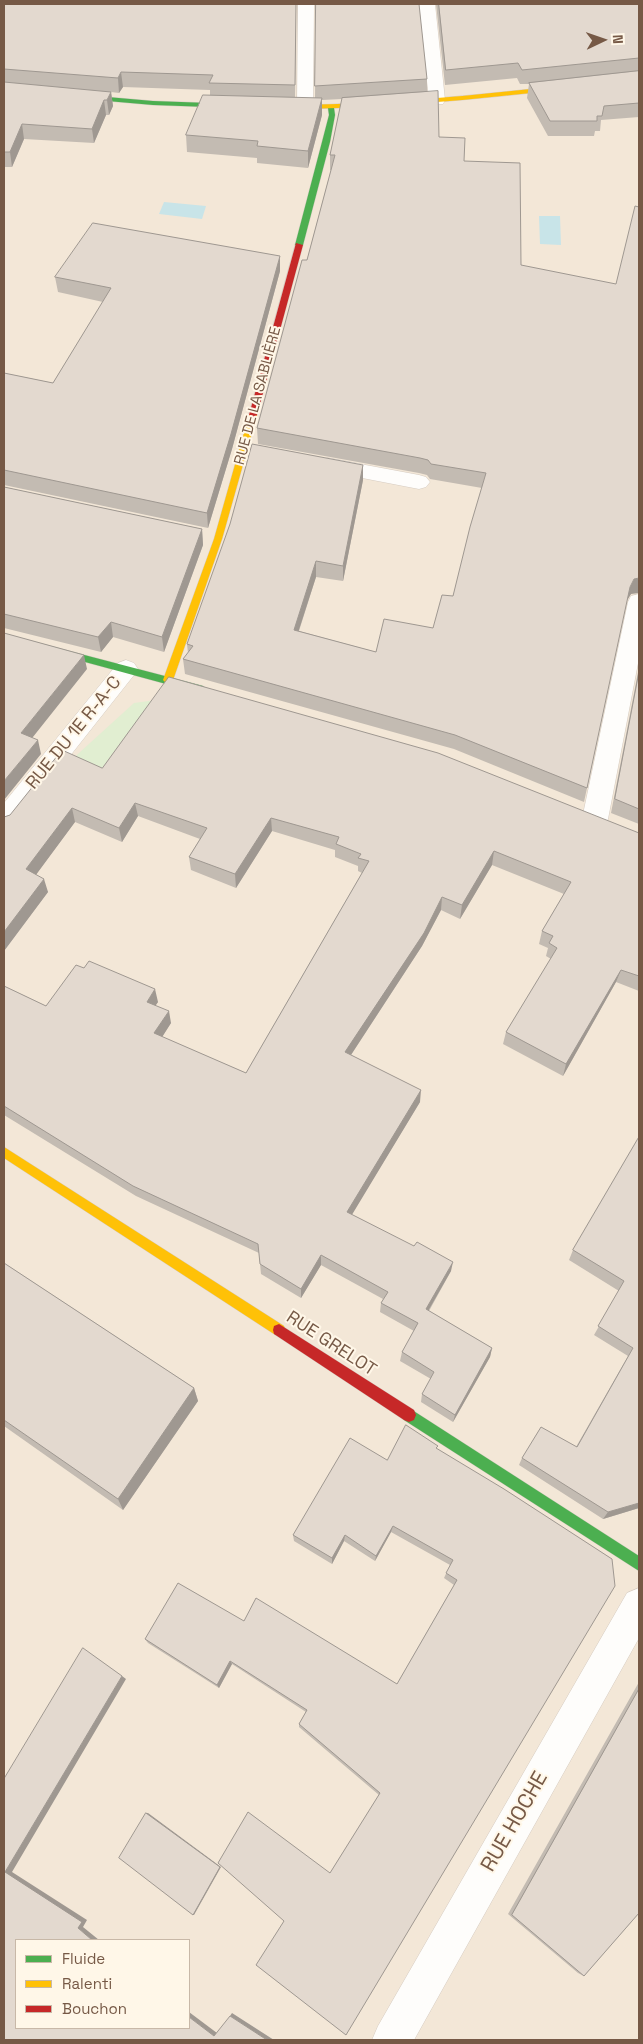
<!DOCTYPE html>
<meta charset="utf-8">
<style>
body{margin:0}
#map{position:relative;width:643px;height:2044px;overflow:hidden;background:#f7f1e7;font-family:"Space Grotesk",sans-serif}
canvas{display:block}
.frame{position:absolute;inset:0;border:5px solid #765946;pointer-events:none}
.legend{position:absolute;left:15px;top:1939px;width:175px;height:90px;box-sizing:border-box;background:#fff7e8;border:1px solid #c8b8a7;margin:0;padding:6px 9px;list-style:none;font-size:15px;color:#765946}
.legend li{display:flex;align-items:center;gap:10px;height:25px}
.legend b{width:25px;border:1px solid #c8b8a7}
.north{position:absolute;left:578px;top:15px;width:50px;height:50px;-webkit-text-stroke:4px #fff7e8;paint-order:stroke;rotate:87deg;font-size:14px;font-weight:700;line-height:20px;text-align:center;color:#765946}
.north::after{content:'';display:block;margin:auto;width:18px;height:22px;background:#765946;clip-path:polygon(50% 0,100% 100%,50% 72%,0 100%)}
</style>
<div id="map">
<canvas width="643" height="2044"></canvas>
<div class="frame"></div>
<ul class="legend">
<li><b style="height:6px;background:#4caf50"></b>Fluide</li>
<li><b style="height:6px;background:#ffc107"></b>Ralenti</li>
<li><b style="height:6px;background:#c62828"></b>Bouchon</li>
</ul>
<div class="north">N</div>
</div>
<script>
const ctx = document.querySelector('canvas').getContext('2d');
ctx.lineJoin = 'round';
function fillPath(path, color) { ctx.fillStyle = color; ctx.fill(path, 'evenodd'); }
function stroke(path, color, width, dash) { ctx.strokeStyle = color; ctx.lineWidth = width; ctx.lineCap = dash ? 'butt' : 'round'; ctx.setLineDash(dash || []); ctx.stroke(path); }
function drawText(font, color, halo, rows, align = 'center') {
  ctx.font = font + ' "Space Grotesk",sans-serif'; ctx.lineWidth = 4; ctx.setLineDash([]); ctx.textBaseline = 'middle'; ctx.strokeStyle = halo; ctx.fillStyle = color; for (const [text, x, y, turn = 0] of rows) {
    ctx.save(); ctx.translate(x, y); ctx.rotate((+turn || 0) * Math.PI / 180); ctx.textAlign = isNaN(turn) ? turn : align; if (halo) ctx.strokeText(text, 0, 0); ctx.fillText(text, 0, 0); ctx.restore();
  }
}
const residential = new Path2D(`
 M4,4H639V2040H4ZM16,1940H189V2028H16Z`);
const green = new Path2D(`
 M163,699L103,778L68,763L134,703Z`);
const water = new Path2D(`
 M164,202L206,206L202,219L159,214Z
 M539,216H560L561,245L540,244Z`);
const street = new Path2D(`
 M298,4H314L313,108L311,112H299L297,108Z
 M419,4H435L445,100L443,104H431L429,100Z
 M328,458L419,475L426,477L430,482L426,487L419,489L321,470L318,465L321,460Z
 M639,594V658L608,819L604,826L595,829L586,826L582,819L628,602L631,596Z
 M126,660L134,663L138,669L134,675L13,828L4,831V803L118,663Z
 M639,1588V1638L414,2040H372L378,2026L627,1593Z`);
const fast = new Path2D(`
 M4,88L153,101L237,104L240,106L237,108L153,105L4,92Z
 M331,106L334,108L335,115L330,142L303,245L299,247L295,245L322,142L329,115L328,108Z
 M4,634L203,686L208,690L203,694L4,640Z
 M409,1408L639,1556V1571L404,1420L402,1415L404,1410Z`);
const slow = new Path2D(`
 M639,77V81C521,94 404,109 285,109L282,107L285,105C404,105 521,90 639,77Z
 M253,412L257,415L222,539L173,680L171,682H165L163,680L214,539L249,415Z
 M4,1147L284,1326L285,1330L284,1334L279,1336L274,1334L4,1158Z`);
const jam = new Path2D(`
 M296,243L303,245L257,415L253,418L249,415Z
 M279,1324L414,1410L416,1415L414,1420L409,1422L404,1420L274,1334L273,1330L274,1326Z`);
const wall = new Path2D(`
 M4,4H296L295,98H315L316,4L427,79V92L439,137L464,161L521,265L631,594L627,600L584,802L454,749L185,674L183,659L188,653L187,644L363,465V480L343,581L316,577L299,631L376,652L433,628L453,596L482,488L430,479L427,475L419,473L258,444L257,428L307,260L331,170H330V155L342,99L322,100V115L308,168L257,163V158L187,152L186,135L210,95V90L123,87L119,93L111,92L113,106L109,115H106L94,143L24,139L12,167H4Z
 M436,4H639V117L601,120L600,131H595L594,136H548L527,98L529,84H520L517,78L445,85Z
 M280,271L232,449L208,528L4,485V373L53,383L103,302L58,292L55,277Z
 M4,487L202,529L203,545L164,652L113,637L101,652L4,628Z
 M639,667V824L611,813Z
 M102,768L639,833V991L616,982L563,1076L503,1044L506,1032L551,959L546,956L548,948L539,944L542,931L564,894L492,865L460,919L441,910L422,946L351,1055L420,1102L351,1215L451,1271L429,1311L492,1348L490,1357L453,1422L421,1402L422,1394L431,1379L400,1361L402,1352L414,1331L380,1312L381,1303L383,1299L321,1265L301,1298L261,1274L259,1253L136,1196L4,1115V986L46,1006L158,1002L155,1006L171,1023L162,1037L246,1073L362,873L358,871V866L335,857V850L272,831L236,888L191,870L189,857L200,839L138,816L122,842L75,822L36,874L48,892L4,951V817L10,815Z
 M639,1137V1508L603,1519L519,1465L522,1458L576,1447L628,1356L594,1335L619,1291L569,1260L573,1250Z
 M4,1263L194,1388L198,1401L123,1510L4,1426Z
 M437,1449L612,1559L330,1873L379,1795L299,1727V1724L306,1712L232,1664L219,1688L148,1643L145,1639L244,1621L397,1684L454,1585L444,1578L450,1565L391,1532L375,1561L344,1541L332,1564L294,1541L293,1535L387,1460Z
 M639,1682V1913L584,1976L578,1973L508,1914Z`);
const shadedWall = new Path2D(`
 M121,72L123,87L119,93L118,78Z
 M111,92L113,106L109,115L107,100Z
 M322,98V115L308,168V151Z
 M104,100L106,115L94,143L92,129Z
 M22,124L24,139L12,167L10,152Z
 M280,256V271L232,449L208,528L207,513Z
 M363,465V480L343,581V566Z
 M202,529L203,545L164,652L162,637Z
 M316,561V577L294,645V630Z
 M639,578V593L631,594L626,602L630,587L634,579Z
 M111,622L113,637L101,652L98,637Z
 M84,655L87,669L25,747L21,733Z
 M38,740L41,754L4,800V781Z
 M135,803L138,816L122,842L119,828Z
 M72,808L75,822L30,883L26,869Z
 M271,818L272,831L236,888L235,874Z
 M494,851L492,865L460,919L462,905Z
 M44,879L48,892L4,951V932Z
 M442,897L441,910L422,946L345,1064V1052Z
 M621,970L616,982L563,1076L566,1064Z
 M155,989L158,1002L149,1015L147,1002Z
 M169,1011L171,1023L157,1045L154,1033Z
 M421,1090L420,1102L347,1223V1212Z
 M321,1255V1265L301,1298V1289Z
 M453,1262L451,1271L424,1318L426,1309Z
 M492,1348L490,1357L453,1422L455,1415Z
 M194,1388L198,1401L123,1510L118,1499Z
 M639,1503V1508L603,1519L608,1512Z
 M393,1526L391,1532L375,1561L376,1556Z
 M345,1535L344,1541L332,1564V1558Z
 M230,1661L232,1664L219,1688L217,1685Z
 M122,1676L126,1679L12,1872L87,1920L83,1927L99,1940H92L78,1928L5,1872Z
 M146,1813H148L221,1867L194,1915H193Z
 M189,2012L217,2033L214,2036L189,2017Z
 M232,2013L274,2040H267L230,2016Z`);
const building = new Path2D(`
 M4,4H296L295,85L209,83L213,75L121,72L118,78L4,69Z
 M316,4H419L427,79L315,86Z
 M439,4H639V58L522,70L518,63L446,70Z
 M639,71V103L604,106L602,116H597V121H550L529,83Z
 M4,82L111,92L107,100H104L92,129L22,124L10,152H4Z
 M438,91L439,137L465,138L464,161L520,163L521,265L616,284L635,206L639,207V578L634,579L630,587L587,788L455,735L183,659L193,646L187,644L230,524L252,444L363,465L343,566L316,561L294,630L376,652L384,619L433,628L442,595L453,596L470,527L486,473L431,464L428,460L420,458L257,428L302,260H307L335,155H330L342,98Z
 M203,95L322,98L308,151L257,146L258,141L186,135Z
 M93,223L280,256L231,434L207,513L4,470V373L53,383L111,288L55,277Z
 M4,487L202,529L162,637L111,622L98,637L4,614Z
 M4,633L84,655L21,733L38,740L4,781Z
 M639,672V809L615,799Z
 M169,677L438,753L639,833V976L621,970L566,1064L506,1032L557,948L549,943L553,936L542,931L571,882L494,851L462,905L442,897L424,933L345,1052L421,1090L347,1212L414,1246L417,1242L453,1262L426,1309L492,1348L455,1415L422,1394L434,1372L402,1352L418,1323L381,1303L388,1292L321,1255L301,1289L260,1264L258,1244L133,1186L4,1106V986L46,1006L76,965L84,968L89,961L155,989L147,1002L169,1011L154,1033L246,1073L369,861L358,858L361,854L336,844L339,837L271,818L235,874L189,857L207,828L135,803L119,828L72,808L26,869L44,879L4,932V817L10,815L62,750L102,768Z
 M639,1137V1503L608,1512L522,1458L541,1427L577,1447L633,1348L598,1326L624,1281L573,1250Z
 M4,1263L194,1388L118,1499L4,1420Z
 M406,1425L438,1446L436,1448L504,1489L612,1559L615,1586L346,2035L256,1965L284,1921L218,1863L248,1812L330,1873L380,1793L299,1724L307,1710L230,1661L217,1685L145,1639L178,1583L244,1621L256,1598L397,1684L457,1580L446,1573L453,1560L393,1526L376,1556L345,1535L332,1558L293,1535L350,1438L387,1460Z
 M83,1648L122,1676L5,1872L82,1922L78,1928L92,1940H16V2028H189V2017L214,2036L230,2016L267,2040H4V1779Z
 M639,1689V1913L584,1976L512,1915Z
 M146,1813L220,1867L193,1915L119,1858Z`);
const farStreetnames = [
 ["RUE DE LA SABLIÈRE",258,396,-75]
];
const streetNames = [
 ["RUE DU 1E R-A-C",74,733,-51],
 ["RUE GRELOT",331,1344,33]
];
const nearStreetnames = [
 ["RUE HOCHE",515,1822,-60]
];
fillPath(residential, '#f3e7d7');
fillPath(green, '#e1eed1');
fillPath(water, '#c8e4e8');
stroke(street, '#d6ccc2', 1);
stroke(fast, '#d7cdc4', 1);
stroke(slow, '#d7cdc4', 1);
stroke(jam, '#d7cdc4', 1);
fillPath(street, '#fefdfb');
fillPath(fast, '#4caf50');
fillPath(slow, '#ffc107');
fillPath(jam, '#c62828');
fillPath(wall, '#c3bbb2');
fillPath(shadedWall, '#9f9891');
fillPath(building, '#e3d9cf');
stroke(building, '#9f9891', 1);
drawText('15px', '#765946', '#fff7e8', farStreetnames);
drawText('18px', '#765946', '#fff7e8', streetNames);
drawText('21px', '#765946', '#fff7e8', nearStreetnames);
</script>
